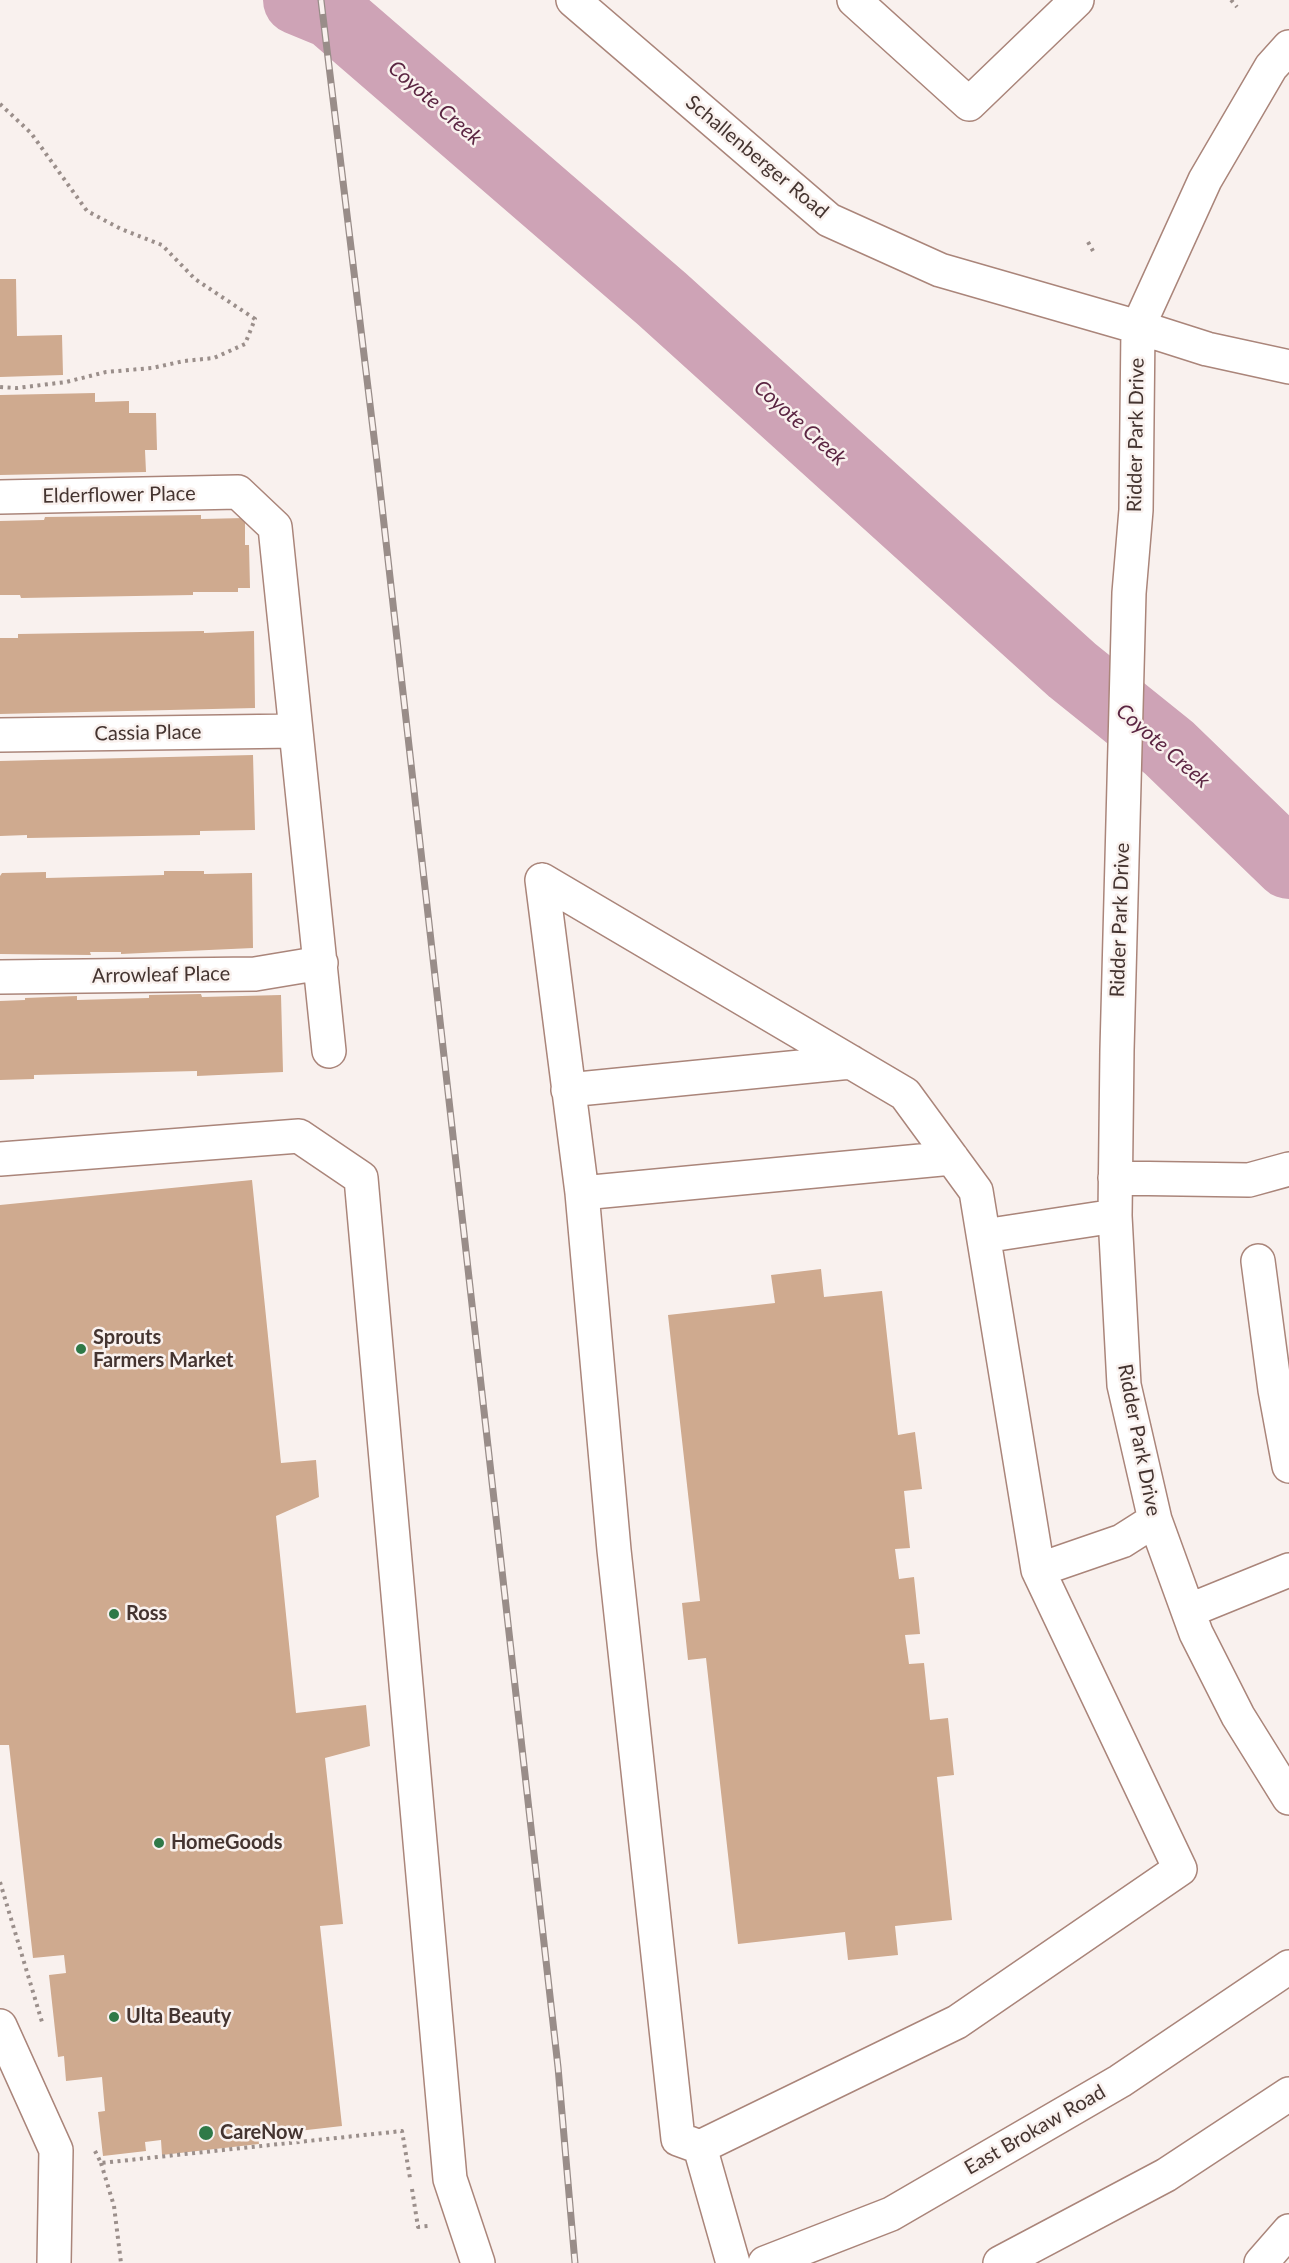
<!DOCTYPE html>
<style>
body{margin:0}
canvas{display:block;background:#f9f1ee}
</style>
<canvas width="1289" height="2263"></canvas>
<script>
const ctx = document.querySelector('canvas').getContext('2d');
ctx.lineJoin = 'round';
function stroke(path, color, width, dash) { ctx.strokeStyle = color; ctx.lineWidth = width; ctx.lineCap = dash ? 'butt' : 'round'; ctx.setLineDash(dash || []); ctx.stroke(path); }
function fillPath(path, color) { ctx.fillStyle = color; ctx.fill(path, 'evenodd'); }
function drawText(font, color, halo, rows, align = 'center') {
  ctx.font = font + ' Lato,sans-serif'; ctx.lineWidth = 5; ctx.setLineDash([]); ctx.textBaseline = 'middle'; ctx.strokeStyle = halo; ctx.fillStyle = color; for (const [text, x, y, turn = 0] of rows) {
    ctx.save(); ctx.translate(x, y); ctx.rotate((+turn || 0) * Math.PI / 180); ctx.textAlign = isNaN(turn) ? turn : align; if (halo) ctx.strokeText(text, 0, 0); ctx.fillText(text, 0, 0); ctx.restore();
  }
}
const river = new Path2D(`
 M298,0L332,14L662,299L1072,670L1169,748L1289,864`);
const building = new Path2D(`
 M0,279H16L17,336L62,335L63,375L0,377Z
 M95,393V402L129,401V413H156L157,450H145L146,472L0,475V395Z
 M201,515V519L245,518V545H249L250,588H238V592H193V595L21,598L20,595H0V521L44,520L45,517Z
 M204,631V633L254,631L255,708L0,714V638H18V634Z
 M253,755L255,830L200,831V835L27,838V835L0,836V761Z
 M164,871H204V874L252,873L253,948L121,954V952H90L91,955L0,954V876L2,873L46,872V878L164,875Z
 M201,994L202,997L281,995L283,1072L197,1076V1071L34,1075V1079L0,1080V1001L25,1000V998L77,996V1000L149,998V995Z
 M252,1180L281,1463L316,1460L319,1497L276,1516L296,1713L366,1705L370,1746L325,1758L343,1924L320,1926L342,2126L272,2134L271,2128L257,2129L259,2144L162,2155L161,2140L145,2142L146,2151L103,2156L98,2112L105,2111L102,2077L66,2081L64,2056L58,2057L49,1975L66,1973L64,1955L33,1958L9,1745H0V1205Z
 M821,1269L824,1297L882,1291L898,1435L915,1432L922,1489L904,1491L910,1548L895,1549L899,1579L914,1577L920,1634L905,1635L909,1664L924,1663L930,1720L948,1718L954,1775L937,1777L952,1920L895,1926L898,1955L848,1960L845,1932L738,1944L706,1658L688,1660L682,1603L700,1601L668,1315L775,1303L771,1275Z`);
const path = new Path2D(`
 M1231,0L1237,7
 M0,104L31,133L87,211L121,229L162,245L195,279L255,319L245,344L214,358L184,361L152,368L106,372L66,382L17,388L0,387
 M1088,242L1093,251
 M0,1882L42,2022
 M95,2151L101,2163L402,2131L410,2178
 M101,2163L114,2206L121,2263
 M412,2189L418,2227L428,2226`);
const minor = new Path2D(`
 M573,0L829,220L940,270L1138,327L1207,349L1289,367
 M854,0L969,104L1077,0
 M1289,47L1271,67L1205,180L1138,327L1136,510L1129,593L1117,1050L1115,1216L1124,1385L1155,1520L1196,1633L1238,1716L1289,1798
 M0,497L238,492L275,527L329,1051
 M0,735L296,731
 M542,880L582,1193L614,1550L678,2139L700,2147L957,2022L1180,1869L1038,1570
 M542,880L905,1094L976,1191L1038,1570L1122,1541L1155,1520
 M0,977L255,974L321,963
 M568,1090L851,1062
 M0,1159L299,1136L361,1178L450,2179L478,2263
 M1115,1178L1249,1180L1289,1169
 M582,1193L952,1158
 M984,1236L1115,1216
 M1258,1261L1275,1390L1289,1466
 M1188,1611L1289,1570
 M0,2026L56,2150L54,2263
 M700,2147L733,2263
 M1261,2263L1289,2231`);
const major = new Path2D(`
 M765,2263L891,2214L1120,2081L1289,1967
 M1000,2263L1166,2175L1289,2094`);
const rail = new Path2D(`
 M321,0L377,462L558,2067L575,2263`);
const markers = [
 [81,1349,6,"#2f7947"],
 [114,1614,6,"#2f7947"],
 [159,1843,6,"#2f7947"],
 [114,2017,6,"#2f7947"],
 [206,2133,8,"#2f7947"]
];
const streetNames = [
 ["Schallenberger Road",757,157,40],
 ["Ridder Park Drive",1136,435,-89],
 ["Elderflower Place",119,495,-1],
 ["Cassia Place",148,733,-1],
 ["Ridder Park Drive",1120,920,-88],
 ["Arrowleaf Place",161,975,-1],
 ["Ridder Park Drive",1139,1440,79],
 ["East Brokaw Road",1035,2130,-30]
];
const poiNames = [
 ["Sprouts",93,1338],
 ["Farmers Market",93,1361],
 ["Ross",126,1614],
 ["HomeGoods",171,1843],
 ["Ulta Beauty",126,2017],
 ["CareNow",220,2133]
];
const waterNames = [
 ["Coyote Creek",435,103,41],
 ["Coyote Creek",800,423,42],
 ["Coyote Creek",1163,746,41]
];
stroke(river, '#cea3b6', 70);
fillPath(building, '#cfaa8f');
stroke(minor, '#aa857a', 36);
stroke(major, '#aa857a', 36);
stroke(path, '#9b8f8b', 4, [3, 4.5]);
stroke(minor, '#fff', 33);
stroke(major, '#fff', 33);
stroke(rail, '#998d89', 7);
stroke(rail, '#f9f1ee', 4.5, [14]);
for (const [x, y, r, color] of markers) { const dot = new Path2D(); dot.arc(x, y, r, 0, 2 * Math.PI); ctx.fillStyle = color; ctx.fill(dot); stroke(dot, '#f9f1ee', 2); }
drawText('20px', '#443430', '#f9f1ee', streetNames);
drawText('bold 20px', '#443430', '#f9f1ee', poiNames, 'left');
drawText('italic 21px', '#5b2542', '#f9f1ee', waterNames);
</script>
